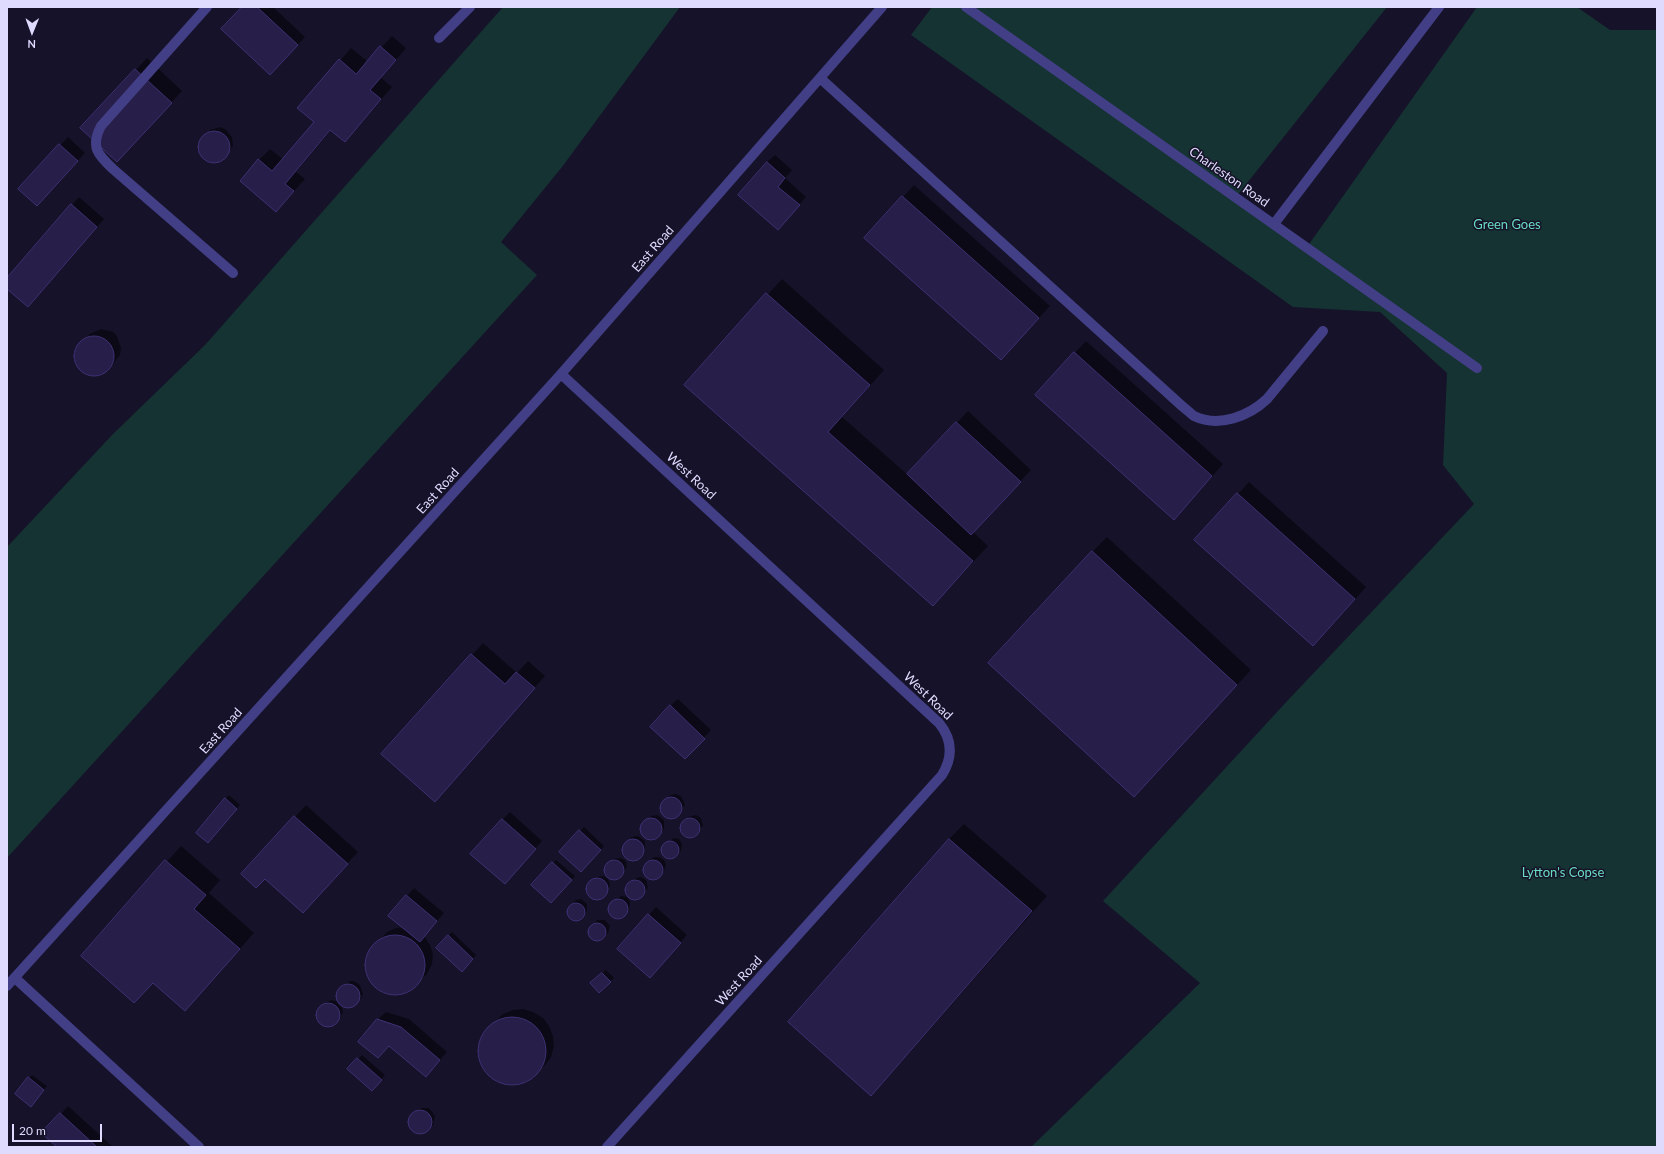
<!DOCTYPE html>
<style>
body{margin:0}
#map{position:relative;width:1664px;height:1154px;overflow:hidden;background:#161229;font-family:Lato,sans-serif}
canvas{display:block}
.frame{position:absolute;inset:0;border:8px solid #dfdbfe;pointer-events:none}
.north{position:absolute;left:12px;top:12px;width:40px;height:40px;-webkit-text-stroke:3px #161229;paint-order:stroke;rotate:181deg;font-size:11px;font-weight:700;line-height:16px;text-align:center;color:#dfdbfe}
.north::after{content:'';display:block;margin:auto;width:14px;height:18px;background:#dfdbfe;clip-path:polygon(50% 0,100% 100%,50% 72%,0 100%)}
.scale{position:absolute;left:12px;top:1124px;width:90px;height:18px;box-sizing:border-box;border:2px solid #dfdbfe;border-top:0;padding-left:5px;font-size:12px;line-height:14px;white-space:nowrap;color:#dfdbfe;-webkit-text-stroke:3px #161229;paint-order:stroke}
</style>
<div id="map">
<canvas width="1664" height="1154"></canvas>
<div class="frame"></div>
<div class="north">N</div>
<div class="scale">20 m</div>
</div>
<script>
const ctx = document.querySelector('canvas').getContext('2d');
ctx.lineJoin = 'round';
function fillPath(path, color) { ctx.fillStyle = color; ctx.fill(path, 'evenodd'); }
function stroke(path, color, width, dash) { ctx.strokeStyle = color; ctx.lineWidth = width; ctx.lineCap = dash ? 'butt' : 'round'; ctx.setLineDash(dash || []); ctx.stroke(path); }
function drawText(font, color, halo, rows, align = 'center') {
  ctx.font = font + ' Lato,sans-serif'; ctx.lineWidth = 3; ctx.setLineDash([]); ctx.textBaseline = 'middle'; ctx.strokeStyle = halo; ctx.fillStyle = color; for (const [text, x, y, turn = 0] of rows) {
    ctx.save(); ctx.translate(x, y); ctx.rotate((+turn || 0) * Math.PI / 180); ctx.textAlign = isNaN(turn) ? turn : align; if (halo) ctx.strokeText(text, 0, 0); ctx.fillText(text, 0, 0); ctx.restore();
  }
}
const green = new Path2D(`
 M503,7H680L562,167L501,242L537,275L7,858V547L113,434L205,345Z
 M932,7H1387L1236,197L1307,247L1477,7H1577L1610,30H1657V1147H1031L1200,983L1103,901L1289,699L1474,504L1443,465L1447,373L1380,312L1293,307L911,35Z`);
const shadow = new Path2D(`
 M243,7H273L305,37L278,66Z
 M392,36L406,48L381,78L392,87L345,141L331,130L296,172L305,179L276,211L259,160L270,149L283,159L315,122L299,108L351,48L368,62Z
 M147,58L182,91L128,149L82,128Z
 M220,127L225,129L232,137L233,146L223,159L214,162L210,161L202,155L199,146L200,141L210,130Z
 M68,137L85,153L44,197L20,189Z
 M775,155L792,170L785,178L806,197L778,229L767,162Z
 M914,185L1050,306L1012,347L866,238Z
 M79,197L104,219L35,298L7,288V279Z
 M782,279L884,370L842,417L908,475L968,411L1031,470L973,532L988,546L933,605L685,385Z
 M101,329L113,332L117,336L121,348L120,355L109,369L97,375H91L81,369L76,358L78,346L90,334Z
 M1086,341L1223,464L1185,507L1036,395Z
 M1249,482L1366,587L1324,634L1196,540Z
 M1107,537L1251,670L1149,780L1092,552Z
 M483,643L517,673L528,661L545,676L446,789L383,754Z
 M678,699L711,730L685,758L670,706Z
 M676,794L681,796L685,805L675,816L666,817L662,813V804L670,795Z
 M229,795L240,805L211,838L225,799Z
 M306,805L358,852L314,900L265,878L242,874Z
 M510,812L542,841L512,875L502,820Z
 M657,815L664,820V829L656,838L650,839L642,834V826L651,816Z
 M696,815L701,818L703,826L693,836H687L682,831V826L688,817Z
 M964,824L1047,896L886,1079L871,1094L949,839Z
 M584,827L604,846L581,871L560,852Z
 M638,836L645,841V849L637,858H628L623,851L624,845L632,837Z
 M674,838L679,839L682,844L681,851L671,859L666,857L662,853L663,846Z
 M181,846L220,880L209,893L254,933L185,1010L154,982L134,1002L82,956Z
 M654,857H659L664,860L666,865L664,871L653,878L646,875L644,870L647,863Z
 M621,858L626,861L627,867L621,876L613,879L606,875L605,869L613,859Z
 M556,860L575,876L551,902L532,884Z
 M603,876L608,879L610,885L603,896L594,899L589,895L587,889L594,878Z
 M641,877L646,880L648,888L641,896L633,898L627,892V887L636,878Z
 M414,888L444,913L424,936L430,945L433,954L432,964L427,974L412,989L403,993L394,994L385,992L377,988L371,981L367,973L366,963L367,954L372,947L387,932L396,928L404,927L407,896Z
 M621,896L627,897L630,902L629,910L621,917L613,916L610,912L611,904Z
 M581,899L587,904V911L580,920H572L568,916L567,911L576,900Z
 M656,907L687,935L657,969L618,949Z
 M597,920H605L610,926L608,933L599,940L594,939L589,934L590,929Z
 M452,932L476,955L462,971L437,948Z
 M606,970L614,978L599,992L592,983Z
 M350,981H354L360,985L363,994L362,997L353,1006L346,1007L341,1004L343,1012L340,1019L330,1026L323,1025L318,1020L317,1013L321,1007L325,1003L331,1000L339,1002L337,996L340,989Z
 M523,1009L533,1012L543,1018L549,1026L553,1036L554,1046L551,1057L545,1065L528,1081L517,1084H506L495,1080L486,1073L480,1063L478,1051L480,1040L486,1030L503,1014L513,1010Z
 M386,1012L409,1019L447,1052L426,1076L378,1019Z
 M362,1055L385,1075L375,1087L348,1069Z
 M32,1075L47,1086L34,1102L29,1078Z
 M68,1106L113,1147H58L61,1114Z
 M421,1108H429L435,1116L433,1125L427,1131L420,1133L413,1130L410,1124L411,1117Z`);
const building = new Path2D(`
 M242,7H257L298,45L270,75L221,29Z
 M380,46L396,60L370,90L381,99L345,142L330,130L285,184L294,191L276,212L240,181L258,159L272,171L314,122L297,108L339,59L356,74Z
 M135,69L172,103L117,162L80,128Z
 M198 147a16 16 0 1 1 32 0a16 16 0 1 1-32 0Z
 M59,144L78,161L37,206L18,189Z
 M767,162L785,178L778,187L800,205L778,230L738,195Z
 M902,196L1039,318L1001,360L864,238Z
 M71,204L97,227L28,307L7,289V278Z
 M766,293L870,385L828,432L973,561L933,606L684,385Z
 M74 356a20 20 0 1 1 40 0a20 20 0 1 1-40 0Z
 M1074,352L1212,476L1174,520L1035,395Z
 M956,422L1021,482L971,535L907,474Z
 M1237,493L1355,599L1313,646L1194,540Z
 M1092,551L1237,685L1134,797L988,663Z
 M471,654L505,684L516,672L535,688L435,802L381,754Z
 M670,705L705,739L685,759L650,727Z
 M660 808a11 11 0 1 1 22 0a11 11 0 1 1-22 0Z
 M225,798L237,809L208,843L196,833Z
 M294,816L348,864L303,913L265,879L256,888L241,874Z
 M640 829a11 11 0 1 1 22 0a11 11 0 1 1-22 0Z
 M680 828a10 10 0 1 1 20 0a10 10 0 1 1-20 0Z
 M502,819L536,849L505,884L470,854Z
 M579,830L601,850L581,872L559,852Z
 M949,839L1032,911L871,1096L788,1022Z
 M622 850a11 11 0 1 1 22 0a11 11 0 1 1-22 0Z
 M661 850a9 9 0 1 1 18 0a9 9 0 1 1-18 0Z
 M165,860L206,895L194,909L240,949L185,1011L153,983L134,1003L81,956Z
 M604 870a10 10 0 1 1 20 0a10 10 0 1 1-20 0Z
 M643 870a10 10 0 1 1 20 0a10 10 0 1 1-20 0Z
 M552,862L572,880L551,903L531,885Z
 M586 889a11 11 0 1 1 22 0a11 11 0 1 1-22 0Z
 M625 890a10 10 0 1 1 20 0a10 10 0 1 1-20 0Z
 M406,895L437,921L420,942L388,916Z
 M608 909a10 10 0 1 1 20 0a10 10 0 1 1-20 0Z
 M567 912a9 9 0 1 1 18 0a9 9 0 1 1-18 0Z
 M648,914L681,943L650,978L617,949Z
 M588 932a9 9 0 1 1 18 0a9 9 0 1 1-18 0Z
 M365 965a30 30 0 1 1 60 0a30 30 0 1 1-60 0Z
 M448,935L473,959L462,972L436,948Z
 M602,973L611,982L599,993L590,983Z
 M336 996a12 12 0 1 1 24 0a12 12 0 1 1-24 0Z
 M316 1015a12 12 0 1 1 24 0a12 12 0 1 1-24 0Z
 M478 1051a34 34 0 1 1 68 0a34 34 0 1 1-68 0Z
 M377,1019L401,1027L440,1060L426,1077L389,1046L378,1058L358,1042Z
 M357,1058L382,1080L372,1091L347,1069Z
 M28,1077L44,1090L31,1107L15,1094Z
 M408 1122a12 12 0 1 1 24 0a12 12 0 1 1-24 0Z
 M60,1113L97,1147H57L41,1133Z`);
const service = new Path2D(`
 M207,7L101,126C90,147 98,155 113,169L233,273
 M966,7L1477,368
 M439,38L470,7
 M820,78L1182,406C1186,409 1190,413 1194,416C1219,428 1249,416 1267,399L1323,331
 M1274,224L1439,7
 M561,374L939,723C953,740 953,757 942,775L607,1147
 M15,978L199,1147
 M7,986L561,374L882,7`);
const streetNames = [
 ["Charleston Road",1229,177,35],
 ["East Road",653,249,-49],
 ["West Road",691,476,43],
 ["East Road",438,491,-48],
 ["West Road",928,696,44],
 ["East Road",221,731,-48],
 ["West Road",739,981,-48]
];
const parkNames = [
 ["Green Goes",1507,225],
 ["Lytton's Copse",1563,873]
];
fillPath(green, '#153332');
fillPath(shadow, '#0007');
fillPath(building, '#271e49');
stroke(building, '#3f3174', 1);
stroke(service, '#423f86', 10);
drawText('13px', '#dfdbfe', '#161229', streetNames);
drawText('13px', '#68dcc0', '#161229', parkNames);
</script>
